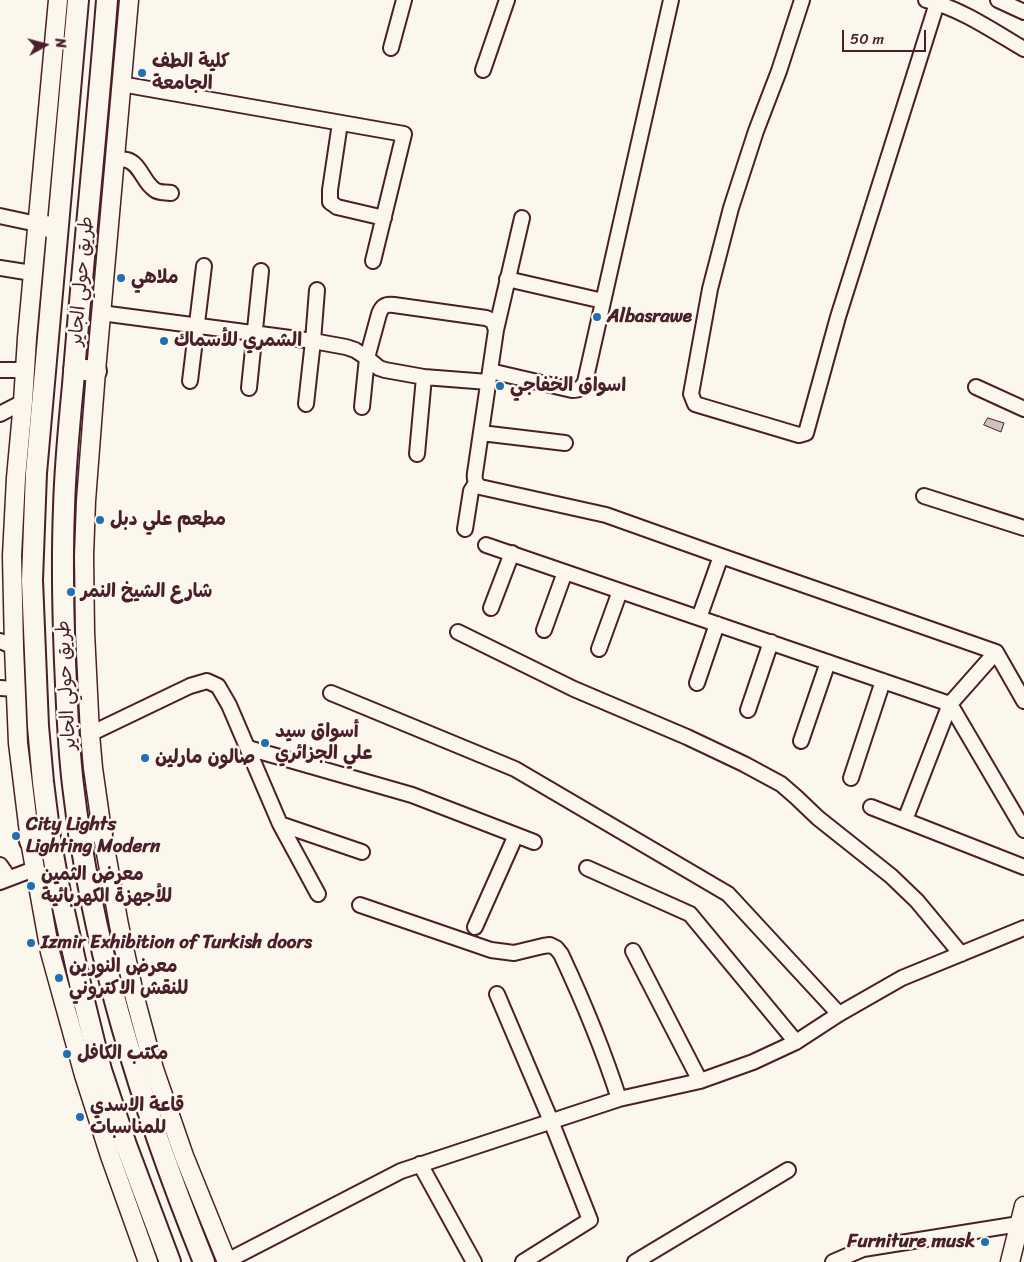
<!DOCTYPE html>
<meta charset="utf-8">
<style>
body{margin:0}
#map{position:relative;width:1024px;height:1262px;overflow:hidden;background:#fbf7ec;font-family:Sriracha,sans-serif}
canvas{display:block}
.north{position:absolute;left:20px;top:20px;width:50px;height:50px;-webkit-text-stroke:4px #fbf7ec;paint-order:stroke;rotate:83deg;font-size:14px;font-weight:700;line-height:20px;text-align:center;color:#4a1f2b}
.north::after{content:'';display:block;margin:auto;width:18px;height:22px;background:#4a1f2b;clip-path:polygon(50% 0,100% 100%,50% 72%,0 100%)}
.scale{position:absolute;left:842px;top:30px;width:84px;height:22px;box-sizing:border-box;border:2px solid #4a1f2b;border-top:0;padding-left:6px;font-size:15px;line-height:18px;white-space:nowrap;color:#4a1f2b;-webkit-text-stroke:4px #fbf7ec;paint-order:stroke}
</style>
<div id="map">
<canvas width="1024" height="1262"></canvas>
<div class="north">N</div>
<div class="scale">50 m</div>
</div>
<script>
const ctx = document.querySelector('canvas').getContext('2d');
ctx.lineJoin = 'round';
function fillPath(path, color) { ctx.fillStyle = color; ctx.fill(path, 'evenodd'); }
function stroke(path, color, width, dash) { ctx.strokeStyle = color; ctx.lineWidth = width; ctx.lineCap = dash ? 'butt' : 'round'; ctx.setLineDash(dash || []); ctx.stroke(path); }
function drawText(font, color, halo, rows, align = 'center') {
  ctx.font = font + ' Sriracha,"Playpen Sans Arabic",sans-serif'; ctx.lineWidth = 5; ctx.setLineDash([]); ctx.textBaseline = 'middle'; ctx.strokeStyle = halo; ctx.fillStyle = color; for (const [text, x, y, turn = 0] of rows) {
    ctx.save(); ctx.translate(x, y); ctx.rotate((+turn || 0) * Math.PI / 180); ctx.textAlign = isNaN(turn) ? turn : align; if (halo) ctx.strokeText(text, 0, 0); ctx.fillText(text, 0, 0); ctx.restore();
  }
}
const building = new Path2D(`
 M988,418L1004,423L1001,432L984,425Z`);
const minor = new Path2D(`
 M802,0L779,71L756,131L731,208L710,289L691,394L695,404L799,435L806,433L838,317L938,0
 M926,0C962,9 993,31 1024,49
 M998,0L1024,12
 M391,48L404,0
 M483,70L507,0
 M121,84L404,134L373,261
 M340,123L330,190V202L337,207L384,218
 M115,159C119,160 124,159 127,160C141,164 143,183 155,190C159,193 165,192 171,193
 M0,216L37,224
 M0,268L32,273
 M507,279L603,301
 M101,313L313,341L346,347L355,350L367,358L379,368L385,370L424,377L488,382
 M496,330L522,218
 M0,370H25
 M490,371L572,390C579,390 581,389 585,382L671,0
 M190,381L204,266
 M976,387L1024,409
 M249,388L261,271
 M306,404L313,341L317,290
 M362,407L367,358L379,314C382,306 385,304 394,305L486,318L493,321L496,330L475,473C474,479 475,483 480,487L606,515L721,556L996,652L1024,701
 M0,414L23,402
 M481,433L565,443
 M417,454L424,377
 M924,496L1024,528
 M465,529L471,491L476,483
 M486,545L950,704L1024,830
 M491,608L512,553
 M699,618L721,556
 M544,630L565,572
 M458,632L574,689L687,737L744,764L781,784L796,797L818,818L891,876L917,901L961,954
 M0,641L14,647
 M599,649L620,591
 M697,683L717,624
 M0,688L16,689
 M331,693L515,769L728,894L839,1014
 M748,710L771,642
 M90,734L190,686L207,681L218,686L229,705L280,824L318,894
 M801,741L828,662
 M248,748L412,795L534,842
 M851,778L883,681
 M871,807L1024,867
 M905,820L950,704L996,652
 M280,824L362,852
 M0,865L9,878
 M587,868L690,914L796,1042
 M0,882L34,869
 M360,905L491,950L514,953L543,946L550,945L556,948L561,954C583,1001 603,1049 619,1099
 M475,927L516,835
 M633,951L700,1081
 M497,994L551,1121L590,1220L523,1262
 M420,1164L474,1262
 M227,1261L401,1171L619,1099L700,1081L753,1062L796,1042L839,1014L902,978L1024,928
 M635,1262L788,1170
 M833,1262L863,1249L1019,1224`);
const major = new Path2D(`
 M58,0L27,338L23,402L16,478L12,556L14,647L18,743L30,841L50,952L84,1075L110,1156L148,1262
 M129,0L96,371L86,501L84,556L85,632L90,734L93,768L102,831L119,925L135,998L154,1069L184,1156L227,1262
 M1010,1262L1024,1206`);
const highway = new Path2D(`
 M78,0L36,473L32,580L38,726L43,782L50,838L60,893L83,997L101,1070L126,1145L170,1262
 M107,0C97,129 83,257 73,385C69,426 65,467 64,508C62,559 63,611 65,662C67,703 68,744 73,785C92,949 142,1109 204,1262
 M37,224L57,229
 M74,369L96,371
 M79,834L102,831
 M30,841L50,838`);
const markers = [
 [142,73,5,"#1f6fb2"],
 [121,278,5,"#1f6fb2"],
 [597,317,5,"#1f6fb2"],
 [164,341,5,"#1f6fb2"],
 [500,386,5,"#1f6fb2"],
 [100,520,5,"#1f6fb2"],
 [71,592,5,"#1f6fb2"],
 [265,743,5,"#1f6fb2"],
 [145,758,5,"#1f6fb2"],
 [16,836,5,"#1f6fb2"],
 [31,886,5,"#1f6fb2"],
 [31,943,5,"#1f6fb2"],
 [59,978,5,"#1f6fb2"],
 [67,1054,5,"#1f6fb2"],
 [80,1117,5,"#1f6fb2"],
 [985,1242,5,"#1f6fb2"]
];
const poiNames = [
 ["كلية الطف",152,62],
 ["الجامعة",152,84],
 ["ملاهي",131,278],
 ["Albasrawe",607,317],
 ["الشمري للأسماك",174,341],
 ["اسواق الخفاجي",510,386],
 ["مطعم علي دبل",110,520],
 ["شارع الشيخ النمر",81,592],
 ["أسواق سيد",275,732],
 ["علي الجزائري",275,754],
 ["صالون مارلين",155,758],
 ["City Lights",26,825],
 ["Lighting Modern",26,847],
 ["معرض الثمين",41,875],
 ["للأجهزة الكهربائية",41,897],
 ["Izmir Exhibition of Turkish doors",41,943],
 ["معرض النورين",69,967],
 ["للنقش الاكتروني",69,989],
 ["مكتب الكافل",77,1054],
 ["قاعة الاسدي",90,1106],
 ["للمناسبات",90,1128],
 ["Furniture musk",975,1242,"right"]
];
const streetNames = [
 ["طريق حولي الجاير",82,281,-85],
 ["طريق حولي الجاير",67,685,-93]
];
fillPath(building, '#cfc2bc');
stroke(building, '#4a1f2b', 1);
stroke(minor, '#4a1f2b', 18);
stroke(major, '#4a1f2b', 21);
stroke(highway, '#4a1f2b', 24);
stroke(minor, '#fbf7ec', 14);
stroke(major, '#fbf7ec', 18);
stroke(highway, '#fbf7ec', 20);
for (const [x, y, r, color] of markers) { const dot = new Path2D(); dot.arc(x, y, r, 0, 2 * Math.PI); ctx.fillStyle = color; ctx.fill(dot); stroke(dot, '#fbf7ec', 2); }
drawText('bold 19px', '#4a1f2b', '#fbf7ec', poiNames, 'left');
drawText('19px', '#4a1f2b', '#fbf7ec', streetNames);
</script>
